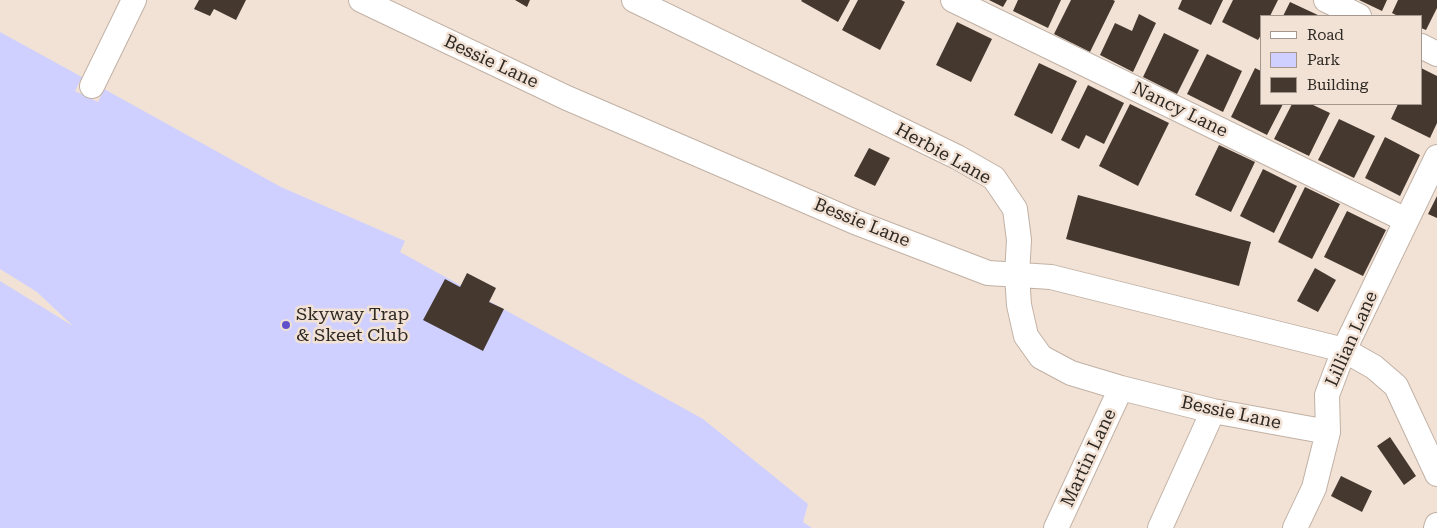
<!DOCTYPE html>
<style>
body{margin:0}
#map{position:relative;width:1437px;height:528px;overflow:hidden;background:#f2e2d5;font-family:"Roboto Serif",serif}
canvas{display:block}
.legend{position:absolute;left:1260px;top:15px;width:162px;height:90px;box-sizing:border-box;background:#f2e2d5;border:1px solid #a4988e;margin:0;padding:6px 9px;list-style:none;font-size:15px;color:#2f2924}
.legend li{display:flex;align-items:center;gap:10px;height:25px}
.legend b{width:25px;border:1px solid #a4988e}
</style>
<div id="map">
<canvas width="1437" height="528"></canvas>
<ul class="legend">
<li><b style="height:6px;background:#fff"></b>Road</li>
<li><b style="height:14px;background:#cfd0ff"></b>Park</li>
<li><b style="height:14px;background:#45392f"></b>Building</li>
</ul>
</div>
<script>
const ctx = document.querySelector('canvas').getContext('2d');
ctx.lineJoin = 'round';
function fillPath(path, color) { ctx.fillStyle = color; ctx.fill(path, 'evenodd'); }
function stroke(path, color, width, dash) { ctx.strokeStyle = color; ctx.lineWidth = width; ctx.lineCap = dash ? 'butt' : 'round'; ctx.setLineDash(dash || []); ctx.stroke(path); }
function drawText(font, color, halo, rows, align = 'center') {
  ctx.font = font + ' "Roboto Serif",serif'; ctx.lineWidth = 5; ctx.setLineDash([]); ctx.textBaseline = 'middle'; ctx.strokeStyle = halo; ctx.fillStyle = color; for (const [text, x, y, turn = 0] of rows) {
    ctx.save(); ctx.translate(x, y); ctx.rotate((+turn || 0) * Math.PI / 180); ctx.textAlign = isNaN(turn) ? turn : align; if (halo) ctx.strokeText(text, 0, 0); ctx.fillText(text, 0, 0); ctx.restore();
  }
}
const green = new Path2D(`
 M0,32L82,77L75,91L98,102L104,89L281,187L405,241L400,252L703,419L808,504L803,522L812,528H0V281L73,326L37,292L0,269Z`);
const building = new Path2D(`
 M199,0H246L236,20L214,9L210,16L194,9Z
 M515,0H530L527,7Z
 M802,0H850L838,22L801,1Z
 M858,0H901L905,2L880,50L842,30Z
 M989,0H1007L1003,7Z
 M1018,0H1061L1048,28L1013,11Z
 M1071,0H1113L1115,1L1090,52L1054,34Z
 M1182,0H1223L1211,25L1178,9Z
 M1233,0H1278L1270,16H1261V35L1258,40L1222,22Z
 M1359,0H1387L1382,11Z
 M1398,0H1437V8L1426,30L1421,28V16H1398L1392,13Z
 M1290,2L1320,16H1283Z
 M1139,14L1156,23L1133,72L1100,55L1115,23L1132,31Z
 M957,22L992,39L971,82L936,65Z
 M1164,33L1199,50L1177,94L1143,77Z
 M1207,54L1242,71L1223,112L1187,94Z
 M1039,63L1077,81L1052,134L1014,115Z
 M1255,68L1261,71V104H1283L1267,135L1231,117Z
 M1421,68L1437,76V123L1430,138L1391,119L1398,104H1421Z
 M1088,85L1124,103L1104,144L1086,135L1079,149L1061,140Z
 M1130,104L1169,123L1138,186L1099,166Z
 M1292,104H1311L1330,113L1309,156L1274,139Z
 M1339,119L1375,136L1354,178L1318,160Z
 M1385,137L1420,155L1400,196L1365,178Z
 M1219,145L1255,162L1231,212L1195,195Z
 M869,148L890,158L875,186L854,176Z
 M1263,169L1297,186L1274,233L1240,216Z
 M1305,187L1340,204L1312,259L1278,242Z
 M1078,195L1251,242L1239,286L1066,239Z
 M1437,196V218L1428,214Z
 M1347,211L1386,230L1363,276L1324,257Z
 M1315,268L1336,280L1318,312L1297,301Z
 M467,273L496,288L489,302L504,309L483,351L423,320L445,279L460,287Z
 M1390,437L1416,476L1404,485L1377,446Z
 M1341,476L1372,491L1362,512L1331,496Z`);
const minor = new Path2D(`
 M361,0L567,98L855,222L988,273L1051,277L1344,350L1374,367L1396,386L1437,474
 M634,0L957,157L994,178L1015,209L1019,240L1017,275L1019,305L1026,336L1041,357L1071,373L1121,388L1213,411L1328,432
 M953,0L1406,220
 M1326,0L1359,16
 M1421,46L1437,54
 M92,86L134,0
 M1056,528L1121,388
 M1160,528L1213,411
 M1295,528L1314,488L1328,432L1327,395L1344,350L1437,157
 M1436,528L1437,525`);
const markers = [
 [286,325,5,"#6152cb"]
];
const streetNames = [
 ["Bessie Lane",491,62,25],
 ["Nancy Lane",1180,110,26],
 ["Herbie Lane",943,154,29],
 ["Bessie Lane",862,223,22],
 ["Lillian Lane",1352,339,-66],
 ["Bessie Lane",1231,413,12],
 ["Martin Lane",1089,458,-65]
];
const poiNames = [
 ["Skyway Trap",296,315],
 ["& Skeet Club",296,336]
];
fillPath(green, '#cfd0ff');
fillPath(building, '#45392f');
stroke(minor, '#c1b1a5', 26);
stroke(minor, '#fff', 24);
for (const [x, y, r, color] of markers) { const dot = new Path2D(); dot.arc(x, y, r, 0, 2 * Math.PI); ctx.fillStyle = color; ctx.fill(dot); stroke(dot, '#f2e2d5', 2); }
drawText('18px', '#2f2924', '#f2e2d5', streetNames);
drawText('18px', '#2f2924', '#f2e2d5', poiNames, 'left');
</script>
